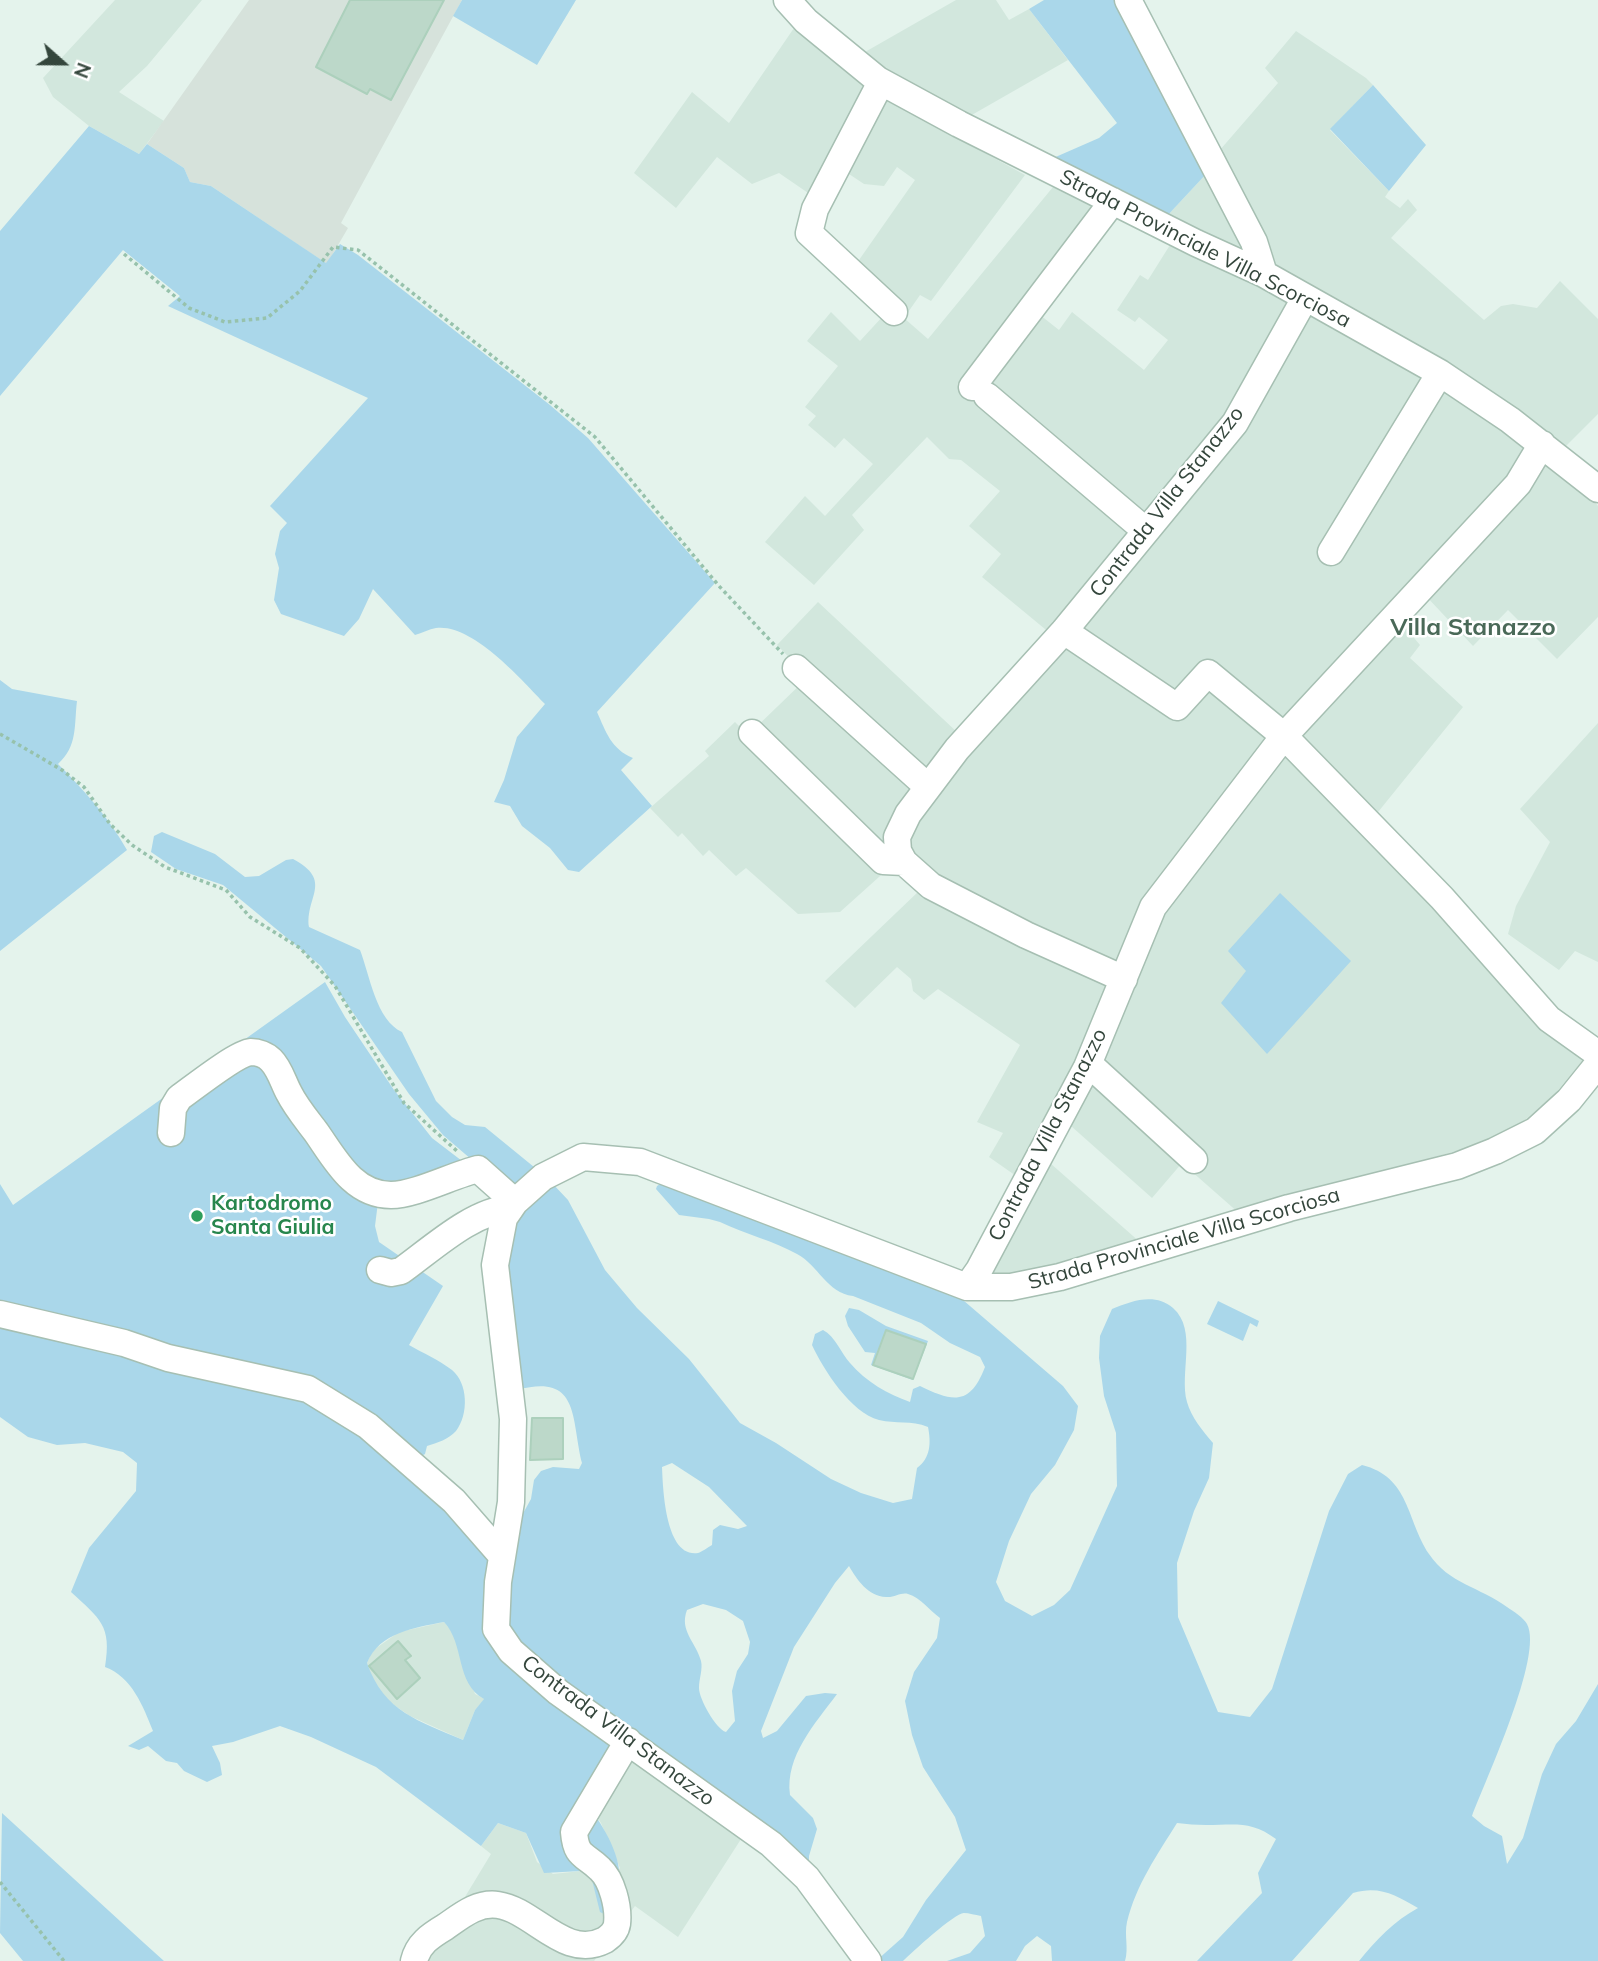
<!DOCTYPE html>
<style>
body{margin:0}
#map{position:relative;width:1598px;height:1961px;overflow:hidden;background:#e4f3ec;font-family:Mulish,sans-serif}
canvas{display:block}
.north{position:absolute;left:28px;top:28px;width:70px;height:70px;-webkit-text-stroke:5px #fff;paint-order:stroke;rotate:111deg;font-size:19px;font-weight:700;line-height:28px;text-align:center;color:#34463c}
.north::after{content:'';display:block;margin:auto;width:24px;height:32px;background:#34463c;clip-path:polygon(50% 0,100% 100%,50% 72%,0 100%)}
</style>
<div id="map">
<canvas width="1598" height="1961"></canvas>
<div class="north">N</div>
</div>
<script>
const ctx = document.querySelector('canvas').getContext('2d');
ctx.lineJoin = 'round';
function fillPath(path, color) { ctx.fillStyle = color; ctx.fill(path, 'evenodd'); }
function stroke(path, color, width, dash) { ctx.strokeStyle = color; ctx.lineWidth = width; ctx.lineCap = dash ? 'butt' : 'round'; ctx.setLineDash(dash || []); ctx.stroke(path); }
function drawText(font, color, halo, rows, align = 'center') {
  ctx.font = font + ' Mulish,sans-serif'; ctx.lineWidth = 5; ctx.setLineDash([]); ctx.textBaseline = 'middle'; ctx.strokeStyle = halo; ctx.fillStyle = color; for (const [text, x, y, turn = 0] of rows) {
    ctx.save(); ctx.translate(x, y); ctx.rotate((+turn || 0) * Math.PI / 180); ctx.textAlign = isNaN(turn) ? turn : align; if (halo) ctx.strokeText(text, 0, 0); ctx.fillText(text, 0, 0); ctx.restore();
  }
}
const residential = new Path2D(`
 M115,0H202L147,66L119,92L164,121L139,154L89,126L53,97L43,78Z
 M956,0H996L1009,20L1029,9L1068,60L963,120L858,56Z
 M794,28L881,96L1025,175L931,301L920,295L904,318L928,339L1053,187L1111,214L1035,311L1059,330L1072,312L1144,370L1168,340L1139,317L1135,322L1117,310L1140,275L1148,280L1170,245L1155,237L1167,216L1208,172L1242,238L1238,254L1276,274L1213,158L1278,83L1265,68L1296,31L1366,78L1373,85L1330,130L1389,191L1385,197L1400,208L1408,199L1417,210L1391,238L1484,320L1501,306L1513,304L1537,308L1560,281L1598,319V414L1561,451L1577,478L1598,506V617L1557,659L1508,610L1473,646L1424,594L1399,620L1420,645L1410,658L1463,707L1374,817L1450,901L1594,1047L1554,1095L1518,1126L1473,1146L1240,1214L1182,1163L1152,1198L1071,1126L1050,1163L1141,1243L1001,1279L966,1275L1019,1178L989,1157L1003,1133L977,1122L1020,1045L938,989L924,1000L913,991L911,979L897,967L855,1008L825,981L920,890L889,868L840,912L798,914L746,868L736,876L709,850L703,856L682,833L678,837L650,808L709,756L705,751L735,722L748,735L808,677L777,645L818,602L958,733L1051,634L982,577L1001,554L969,526L1000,491L961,460L949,459L927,437L852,515L864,530L814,585L765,542L805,496L825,516L873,464L844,438L835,448L808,425L816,416L805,407L838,366L807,341L831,312L860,341L884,315L845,280L915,180L897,167L884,186L864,184L840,168L814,197L779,173L752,184L717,157L676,208L634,173L692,92L729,123Z
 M1598,723V962L1575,951L1559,970L1508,934L1516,906L1550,842L1520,809Z
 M444,1622L453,1632L475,1694L485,1699L475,1710L463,1740L410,1716L385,1699L373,1683L367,1663L372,1651L399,1632Z
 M618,1741L743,1836L678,1937L635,1906L594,1961H407L454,1915L491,1854L481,1846L498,1823L526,1833L537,1862L553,1874L581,1871L592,1880L597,1896L620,1868L601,1823L593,1811Z`);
const industrial = new Path2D(`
 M249,0H462L341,223L348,228L327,264L211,186L190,182L184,168L147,144Z`);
const green = new Path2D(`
 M462,0H576L537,65L453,16Z
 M1044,0H1117L1208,172L1167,216L1051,159L1099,138L1117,123L1029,9Z
 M1373,85L1426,145L1389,191L1330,129Z
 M89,126L139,154L147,144L184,168L190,182L211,186L326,263L340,244L358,255L550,405L588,438L715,583L597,712C606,732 611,749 633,758L621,770L652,806L579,872L568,870L550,848L522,826L510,806L494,802L504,780L517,737L545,704C522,680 472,623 436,628C429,629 422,633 415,635L373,589L359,619L344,636L281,614L274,600L279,568L275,554L280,531L287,523L270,506L368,398L168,306L180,296L123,250L0,396V231Z
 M0,680L12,689L77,701C74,725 78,746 58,764C84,790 109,818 127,850L0,951Z
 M162,832L215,854L245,877L259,876L286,860L293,859C334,881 305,897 309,927L360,950C370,976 376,1020 402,1032L436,1101L452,1117L465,1125L485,1127L534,1167L544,1163L514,1189L472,1160L443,1135L409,1094L321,966L223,885L176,869L151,852L154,836Z
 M1280,893L1351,961L1267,1054L1221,1003L1246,971L1228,951Z
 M325,982L345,1017L394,1090L432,1138L466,1164L378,1202L375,1226L379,1242L443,1286L409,1345C423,1353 439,1360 452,1370C468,1383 469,1414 456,1431C449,1439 437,1443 427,1446L425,1454L413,1461L310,1387L0,1309V1184L13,1205Z
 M552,1183L568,1200L605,1270L637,1308L689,1359L740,1423L776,1443L831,1479L861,1493L893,1503L912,1499L917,1468C931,1458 931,1442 928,1427C911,1420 896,1424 879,1420C851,1413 823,1369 812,1345L815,1334L823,1330C835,1336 841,1353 850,1363C866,1382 888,1394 910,1402L913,1389L920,1386C953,1402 970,1406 985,1367L980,1357L950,1343L921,1323L853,1296C827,1293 818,1265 797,1254C774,1241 745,1234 720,1222L709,1219L679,1215L656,1189L657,1186L662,1183L956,1294L1063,1386L1078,1406L1074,1430L1055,1465L1031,1494L1009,1541L996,1582L1005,1601L1032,1616L1054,1605L1070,1590L1117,1486L1116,1433L1104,1396L1099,1358L1100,1336L1112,1309C1131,1301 1155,1292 1173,1308C1198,1330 1179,1373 1187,1402C1191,1417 1203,1431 1213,1443L1209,1478L1194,1511L1177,1563L1178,1617L1218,1712L1250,1717L1272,1689L1329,1511L1348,1474L1362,1465C1410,1477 1406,1519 1429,1554C1449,1584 1480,1587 1507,1607C1513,1611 1524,1618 1527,1624C1544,1655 1485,1781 1472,1816L1484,1826L1502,1836L1507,1864L1523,1838L1542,1774L1556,1744L1576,1721L1598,1684V1961H1359C1376,1940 1394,1921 1418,1908C1396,1895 1379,1885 1353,1893L1292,1961H1197L1262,1893L1258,1873L1276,1839C1251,1820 1234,1825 1206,1825C1196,1825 1187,1824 1177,1823C1157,1855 1136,1885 1127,1922C1124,1935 1129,1948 1125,1961H1052L1051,1946L1037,1936L1025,1946L1016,1961H947L970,1953L985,1936L981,1916C975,1915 969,1913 964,1913C956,1912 911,1953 903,1961H876L903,1937L926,1900L966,1850L955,1817L923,1767L912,1735L905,1701L914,1672L937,1638L940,1618C929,1610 921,1598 908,1594C901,1592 894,1598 886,1597C868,1596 857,1580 849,1566L835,1583L794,1647L761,1731L763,1738L777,1731L806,1696L825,1693L837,1694C815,1724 785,1756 790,1795L813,1818L817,1829L809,1856V1872L507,1639L504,1611L521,1517L531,1499L534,1480L541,1471L553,1467L579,1469L582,1463C571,1418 580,1373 517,1390C513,1349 497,1258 515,1223C523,1207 538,1195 552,1183ZM672,1463L709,1487L747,1526L738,1529L720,1525L713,1530L712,1545C708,1547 702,1552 698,1553C665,1558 663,1488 662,1467ZM703,1604L726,1610L743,1621L750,1642L748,1654L737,1671L732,1691L735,1721L726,1732C716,1729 699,1699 699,1688C699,1679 703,1669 701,1661C696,1642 679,1631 687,1610Z
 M1218,1301L1259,1321L1257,1327L1250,1323L1243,1341L1207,1324Z
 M849,1308L859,1310L886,1326L928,1341L913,1380L871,1365L875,1353L865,1352L848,1326L845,1316Z
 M0,1317L304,1388L490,1546L491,1637L618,1741L592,1811C607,1832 625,1863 618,1889C616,1898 611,1907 608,1916L600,1912L592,1880L581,1871L544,1873L526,1833L498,1823L481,1846L376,1767L311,1737L280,1726L233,1742L212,1746L220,1763L222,1775L207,1782L184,1771L177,1763L166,1761L148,1746L139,1750L128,1746L153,1731C143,1706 132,1677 105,1667C112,1625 100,1619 71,1592L89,1548L136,1491L137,1463L123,1452L85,1443L57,1445L28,1437L0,1417ZM444,1622C465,1644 455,1683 484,1699L475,1710L463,1740C419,1721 384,1712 367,1663C380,1632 414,1628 444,1622Z
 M2,1813L144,1943L164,1961H23L0,1933Z`);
const building = new Path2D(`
 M350,0H444L391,100L370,89L367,94L316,67Z
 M886,1330L926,1344L913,1379L873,1365Z
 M532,1418H563V1459L530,1460Z
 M398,1641L411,1656L405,1660L420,1678L397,1699L369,1666Z`);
const path = new Path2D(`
 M124,254L189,308L225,322L267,318L300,291L333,247L358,250L595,437L719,586L783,654
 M0,734L62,770L84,787L110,824L132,845L165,867L226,890L250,917L300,948L335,986L404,1103L458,1152
 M0,1882L64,1961`);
const minor = new Path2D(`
 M787,0L806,21L878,80L959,124L1196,243L1264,274L1440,373L1510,420L1598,489
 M1128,0L1254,242L1264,274
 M881,82L815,209L809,233L894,312
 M972,387L1113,201
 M987,396L1146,531
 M1331,552L1440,373
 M1064,631L1177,707L1208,673L1284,736L1442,898L1549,1019L1598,1054
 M796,668L928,787
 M752,733L883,861L904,862
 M1124,979L1026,935L931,886L904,862L898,851L897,837L908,814L957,749L1064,631L1235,423L1305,298
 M1089,1064L1194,1160
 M171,1133L173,1108L179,1098C193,1088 237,1053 251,1052C258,1052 266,1055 271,1060C280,1069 283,1082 289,1093C296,1107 307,1120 316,1132C335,1159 353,1195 391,1195C415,1195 453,1175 478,1169L515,1202
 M380,1270L391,1273L401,1271C432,1249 472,1211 511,1208
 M967,1287L979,1270L1087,1067L1153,907L1284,736L1518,484L1542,444
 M0,1314L124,1343L168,1358L308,1389L368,1426L454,1501L502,1556
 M414,1961C418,1944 430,1936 445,1927C461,1916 477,1902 498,1905C534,1910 565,1961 605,1940C611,1936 616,1931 617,1924C619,1907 612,1880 600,1869C585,1854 576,1858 574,1832L628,1741
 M868,1961L807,1878L771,1844L558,1692L511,1651L496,1629L498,1582L511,1502L513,1419L495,1265L504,1218L515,1202L543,1177L583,1157L640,1162L967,1287H1011L1060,1277L1289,1208L1457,1166L1495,1151L1535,1131L1569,1100L1598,1064`);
const markers = [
 [197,1216,7,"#2e9e5b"]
];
const streetNames = [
 ["Strada Provinciale Villa Scorciosa",1205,249,27],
 ["Contrada Villa Stanazzo",1167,502,-52],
 ["Contrada Villa Stanazzo",1048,1135,-63],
 ["Strada Provinciale Villa Scorciosa",1184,1239,-16],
 ["Contrada Villa Stanazzo",618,1731,37]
];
const leisureNames = [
 ["Kartodromo",211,1204],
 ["Santa Giulia",211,1228]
];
const quarterNames = [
 ["Villa Stanazzo",1473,628]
];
fillPath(residential, '#d2e7dd');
fillPath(industrial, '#d6e2db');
fillPath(green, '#aad7ea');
fillPath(building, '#bcd8c9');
stroke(building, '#acd0bc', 2);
stroke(minor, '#a6bfb2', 29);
stroke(path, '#97c2ac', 3.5, [3.5, 3.5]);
stroke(minor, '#fff', 26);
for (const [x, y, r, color] of markers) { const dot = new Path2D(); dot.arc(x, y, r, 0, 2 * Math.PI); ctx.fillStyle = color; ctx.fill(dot); stroke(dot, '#fff', 2.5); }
drawText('21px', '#34463c', '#fff', streetNames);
drawText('bold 21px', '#27864d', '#fff', leisureNames, 'left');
drawText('bold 24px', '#4a6958', '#fff', quarterNames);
</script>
